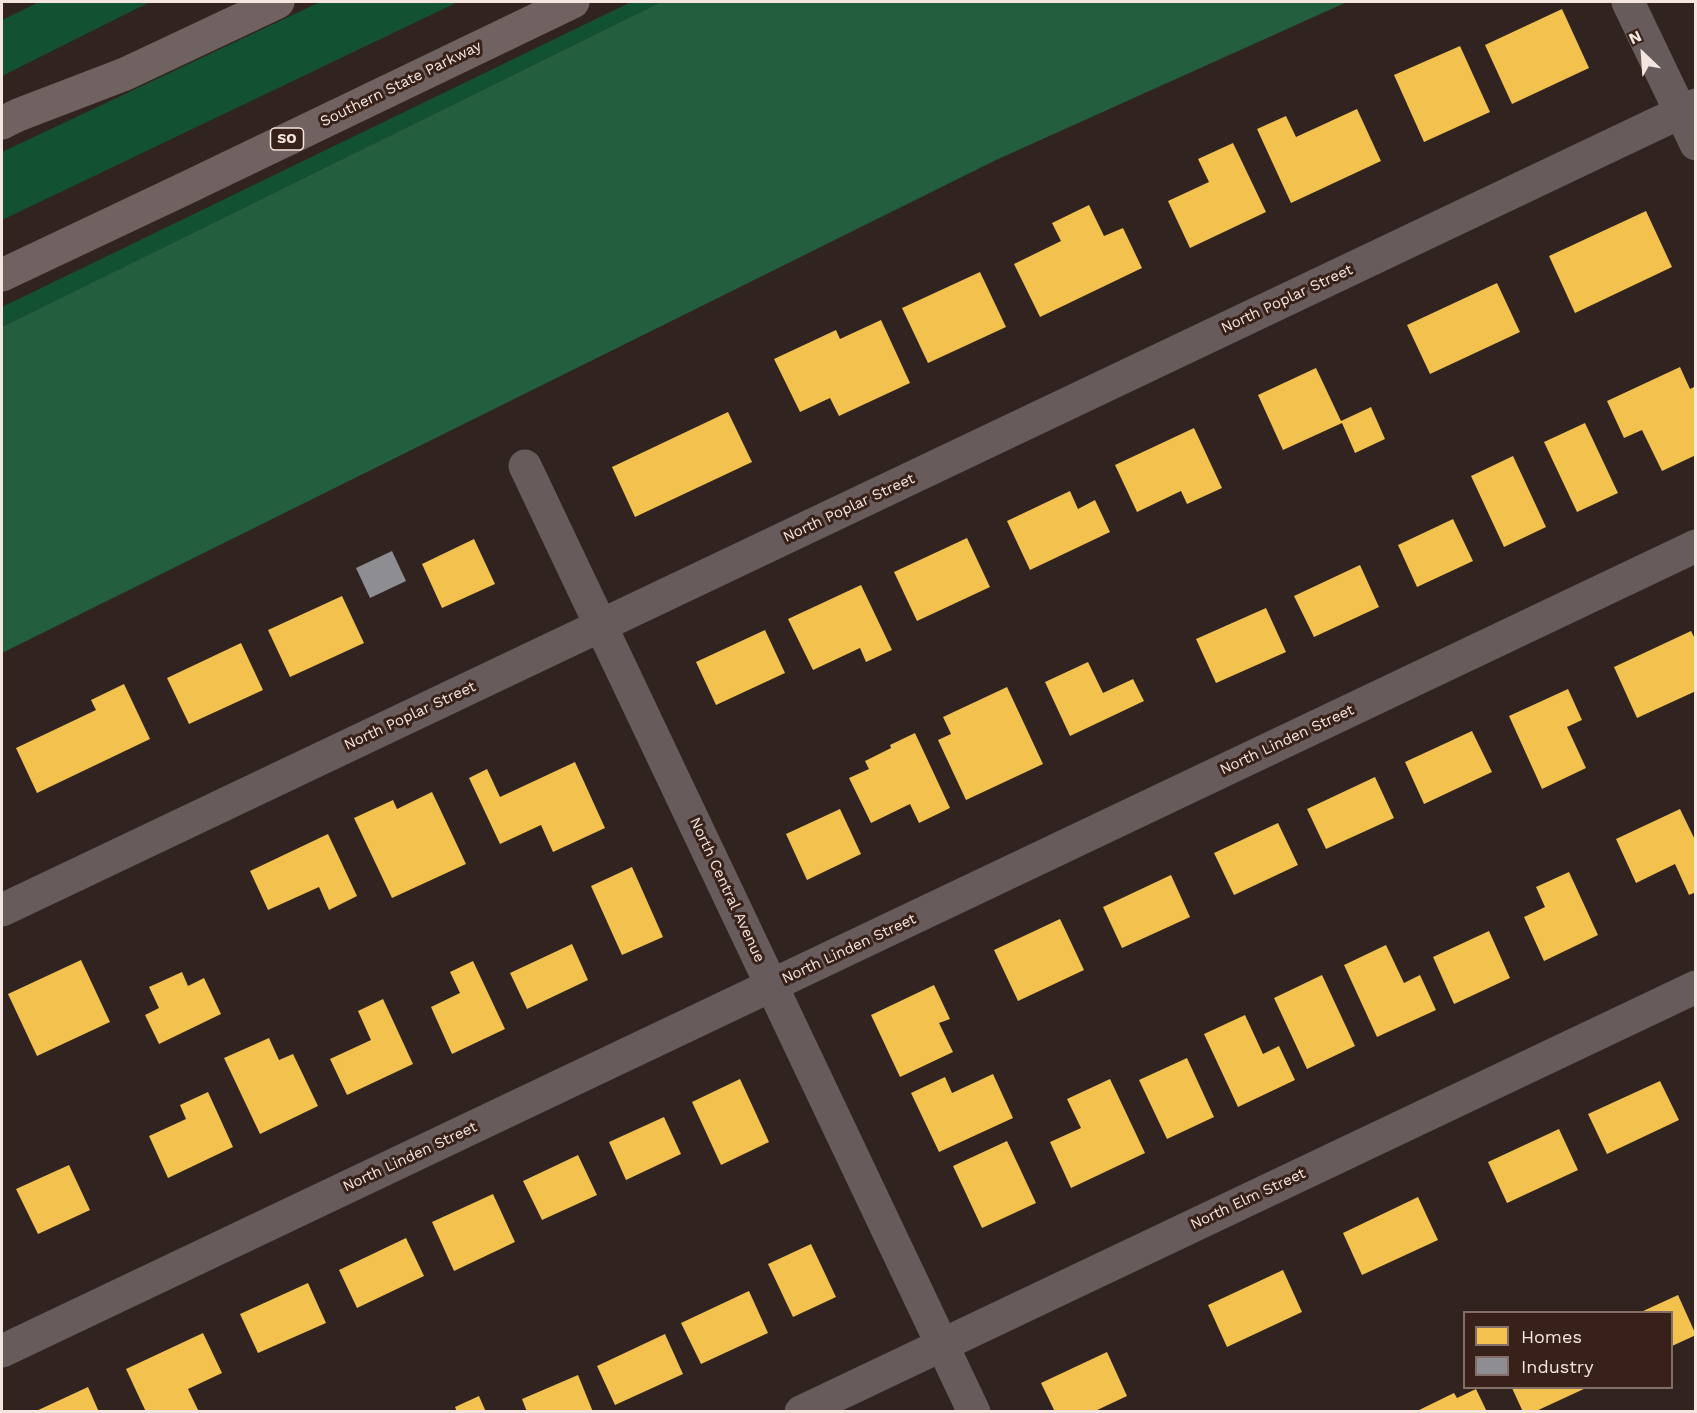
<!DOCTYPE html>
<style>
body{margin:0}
#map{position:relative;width:1697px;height:1413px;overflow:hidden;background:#312420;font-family:"Work Sans",sans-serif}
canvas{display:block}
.frame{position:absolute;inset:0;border:3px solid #f5e5df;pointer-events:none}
.legend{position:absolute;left:1463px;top:1311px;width:210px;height:78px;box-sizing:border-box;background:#382119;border:2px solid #846f68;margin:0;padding:8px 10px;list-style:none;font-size:18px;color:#f5e5df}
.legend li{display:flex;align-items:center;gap:12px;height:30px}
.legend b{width:30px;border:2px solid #846f68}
.north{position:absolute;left:1613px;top:24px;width:60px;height:60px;-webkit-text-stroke:4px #382119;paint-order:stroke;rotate:335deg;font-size:16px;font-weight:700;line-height:24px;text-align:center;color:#f5e5df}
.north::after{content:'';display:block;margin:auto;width:21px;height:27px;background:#f5e5df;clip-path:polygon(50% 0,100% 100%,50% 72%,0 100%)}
</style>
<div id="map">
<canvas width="1697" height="1413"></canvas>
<div class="frame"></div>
<ul class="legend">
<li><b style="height:16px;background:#f2c14e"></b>Homes</li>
<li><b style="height:16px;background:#8d8d92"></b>Industry</li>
</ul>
<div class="north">N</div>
</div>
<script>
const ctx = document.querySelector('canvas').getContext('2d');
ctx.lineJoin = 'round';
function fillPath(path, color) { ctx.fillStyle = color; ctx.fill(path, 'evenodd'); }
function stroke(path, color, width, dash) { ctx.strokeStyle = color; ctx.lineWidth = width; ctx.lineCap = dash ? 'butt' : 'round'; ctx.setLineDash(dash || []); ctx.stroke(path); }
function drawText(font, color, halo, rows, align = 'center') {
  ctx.font = font + ' "Work Sans",sans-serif'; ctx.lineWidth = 6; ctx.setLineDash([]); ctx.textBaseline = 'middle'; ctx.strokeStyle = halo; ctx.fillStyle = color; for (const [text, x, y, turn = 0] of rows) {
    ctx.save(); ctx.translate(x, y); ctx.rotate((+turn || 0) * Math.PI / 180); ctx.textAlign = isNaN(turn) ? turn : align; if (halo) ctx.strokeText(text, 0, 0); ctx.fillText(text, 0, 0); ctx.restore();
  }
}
const green = new Path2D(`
 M39,2H150L2,76V20Z
 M320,2H458L2,220V152Z
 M631,2H661L2,327V307Z`);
const forest = new Path2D(`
 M661,2H1347L996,160L2,653V327Z`);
const homes = new Path2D(`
 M1562,9L1589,68L1512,104L1485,45Z
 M1460,46L1490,112L1424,142L1394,75Z
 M1357,109L1381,161L1291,203L1257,129L1286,116L1296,137Z
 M1233,143L1266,212L1190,248L1168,201L1209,182L1198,159Z
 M1089,205L1104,236L1123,228L1142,268L1040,317L1014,264L1061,241L1052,223Z
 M1646,211L1672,267L1575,313L1549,256Z
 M980,272L1006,327L928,363L902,308Z
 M1497,283L1520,332L1430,374L1407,325Z
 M881,320L910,383L839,416L830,398L800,412L774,359L836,330L840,339Z
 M1680,367L1690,389L1696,386V455L1662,471L1642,430L1624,438L1607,401Z
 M1316,368L1341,421L1371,407L1385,439L1355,453L1342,423L1283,450L1258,395Z
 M728,412L752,462L635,517L612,467Z
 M1585,423L1618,493L1577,512L1544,442Z
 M1194,428L1222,488L1187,504L1181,491L1137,512L1115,465Z
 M1513,456L1546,527L1504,547L1471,476Z
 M1070,491L1078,509L1095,500L1110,532L1030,570L1007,521Z
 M1453,519L1473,561L1417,587L1398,545Z
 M967,538L990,587L917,621L894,572Z
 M474,539L495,584L442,608L422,564Z
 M1360,565L1379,607L1314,637L1294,596Z
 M861,585L892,650L866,662L860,648L813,670L788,619Z
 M342,596L364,643L290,677L268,630Z
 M1266,608L1286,652L1216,683L1196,639Z
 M765,630L785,673L716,705L696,662Z
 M1691,631L1696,641V691L1637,718L1614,667Z
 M241,643L263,690L189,724L167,678Z
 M1088,662L1103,693L1133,679L1144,701L1070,736L1045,682Z
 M124,684L150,739L37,793L16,748L96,710L91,700Z
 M1007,687L1043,764L966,800L938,740L951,734L943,717Z
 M1568,689L1582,720L1567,727L1586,768L1542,789L1509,716Z
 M1472,731L1492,772L1424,804L1405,762Z
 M915,733L950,808L919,823L910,804L871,823L849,778L869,769L865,761L891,748L890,745Z
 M575,762L605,828L553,852L541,825L500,844L469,778L487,769L500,797Z
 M1375,777L1394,818L1326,849L1307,809Z
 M432,792L466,864L392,898L354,818L393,800L397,809Z
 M840,809L861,854L807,880L786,834Z
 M1680,809L1696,842V892L1689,895L1675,864L1636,883L1616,839Z
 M1278,823L1298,865L1234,895L1214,853Z
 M328,834L357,896L329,910L319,887L268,910L250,871Z
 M632,867L663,937L622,955L591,886Z
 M1569,872L1598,935L1544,961L1524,917L1545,907L1536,887Z
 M1171,875L1190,917L1122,948L1103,907Z
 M1060,919L1084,970L1018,1001L994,950Z
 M1489,931L1510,978L1454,1004L1433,957Z
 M572,944L588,980L527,1009L510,973Z
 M1386,945L1404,983L1420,975L1436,1010L1377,1037L1344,965Z
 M81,960L110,1022L37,1056L8,994Z
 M473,961L505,1029L452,1054L431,1007L460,993L450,972Z
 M182,972L188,986L204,978L221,1014L159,1044L145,1015L159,1008L149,987Z
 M1322,975L1355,1046L1307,1069L1274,998Z
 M934,985L950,1019L939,1023L953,1052L900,1077L871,1015Z
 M383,999L413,1064L347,1095L330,1059L371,1040L358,1011Z
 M1245,1015L1263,1054L1279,1046L1295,1080L1238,1107L1204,1034Z
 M269,1038L279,1060L293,1054L318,1106L260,1134L224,1058Z
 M1187,1058L1214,1117L1167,1139L1139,1080Z
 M993,1074L1013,1118L939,1152L911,1093L945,1077L952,1093Z
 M740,1079L769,1142L721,1165L692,1102Z
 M1110,1079L1145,1153L1071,1188L1050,1142L1081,1128L1067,1099Z
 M1660,1081L1679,1120L1607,1154L1588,1114Z
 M208,1092L233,1147L168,1178L149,1136L186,1119L180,1105Z
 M664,1117L681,1154L626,1180L609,1142Z
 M1559,1129L1578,1170L1507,1203L1488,1162Z
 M1007,1141L1036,1203L982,1228L953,1166Z
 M578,1155L597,1195L542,1220L523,1181Z
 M69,1165L90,1210L38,1234L16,1189Z
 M493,1194L515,1242L454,1271L432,1222Z
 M1418,1197L1438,1240L1362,1275L1343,1233Z
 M406,1238L424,1276L357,1308L339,1270Z
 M811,1244L836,1297L793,1317L768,1264Z
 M1283,1270L1302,1312L1227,1347L1208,1305Z
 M308,1283L326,1323L258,1353L240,1314Z
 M749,1291L768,1333L701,1364L681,1323Z
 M1678,1295L1696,1335L1672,1346V1312H1641Z
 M203,1333L222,1373L188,1389L199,1412H146L126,1369Z
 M665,1334L683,1374L615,1405L597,1366Z
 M1107,1352L1127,1396L1093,1412H1055L1041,1383Z
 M578,1375L593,1412H527L522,1399Z
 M88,1387L99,1412H34Z
 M1512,1388H1586L1534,1412H1523Z
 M1476,1389L1487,1412H1415L1454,1393L1457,1398Z
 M479,1396L486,1412H457L455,1407Z`);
const industry = new Path2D(`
 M392,551L406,581L370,598L356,568Z`);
const street = new Path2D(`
 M1628,2L1696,144
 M525,466L974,1412
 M2,910L1696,105
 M2,1351L1696,546
 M801,1412L1696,987`);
const highway = new Path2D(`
 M2,123L18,115L125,74L278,2
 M2,275L182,190L573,2`);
const shields = [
 [287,139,33]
];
const shieldNames = [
 ["SO",287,139]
];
const streetNames = [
 ["Southern State Parkway",401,84,-26],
 ["North Poplar Street",1287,299,-25],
 ["North Poplar Street",849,508,-25],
 ["North Poplar Street",410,716,-25],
 ["North Linden Street",1287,740,-25],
 ["North Central Avenue",727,890,65],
 ["North Linden Street",849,949,-25],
 ["North Linden Street",410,1157,-25],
 ["North Elm Street",1248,1199,-25]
];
fillPath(green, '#125132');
fillPath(forest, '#235f3e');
fillPath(homes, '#f2c14e');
fillPath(industry, '#8d8d92');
stroke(street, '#685b5c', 33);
stroke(highway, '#6f6261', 33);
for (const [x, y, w] of shields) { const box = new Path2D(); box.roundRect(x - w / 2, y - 11, w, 22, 4.5); ctx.fillStyle = '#382119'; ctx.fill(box); stroke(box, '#f5e5df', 1.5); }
drawText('bold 14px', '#f5e5df', null, shieldNames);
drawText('15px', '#f5e5df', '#382119', streetNames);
</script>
